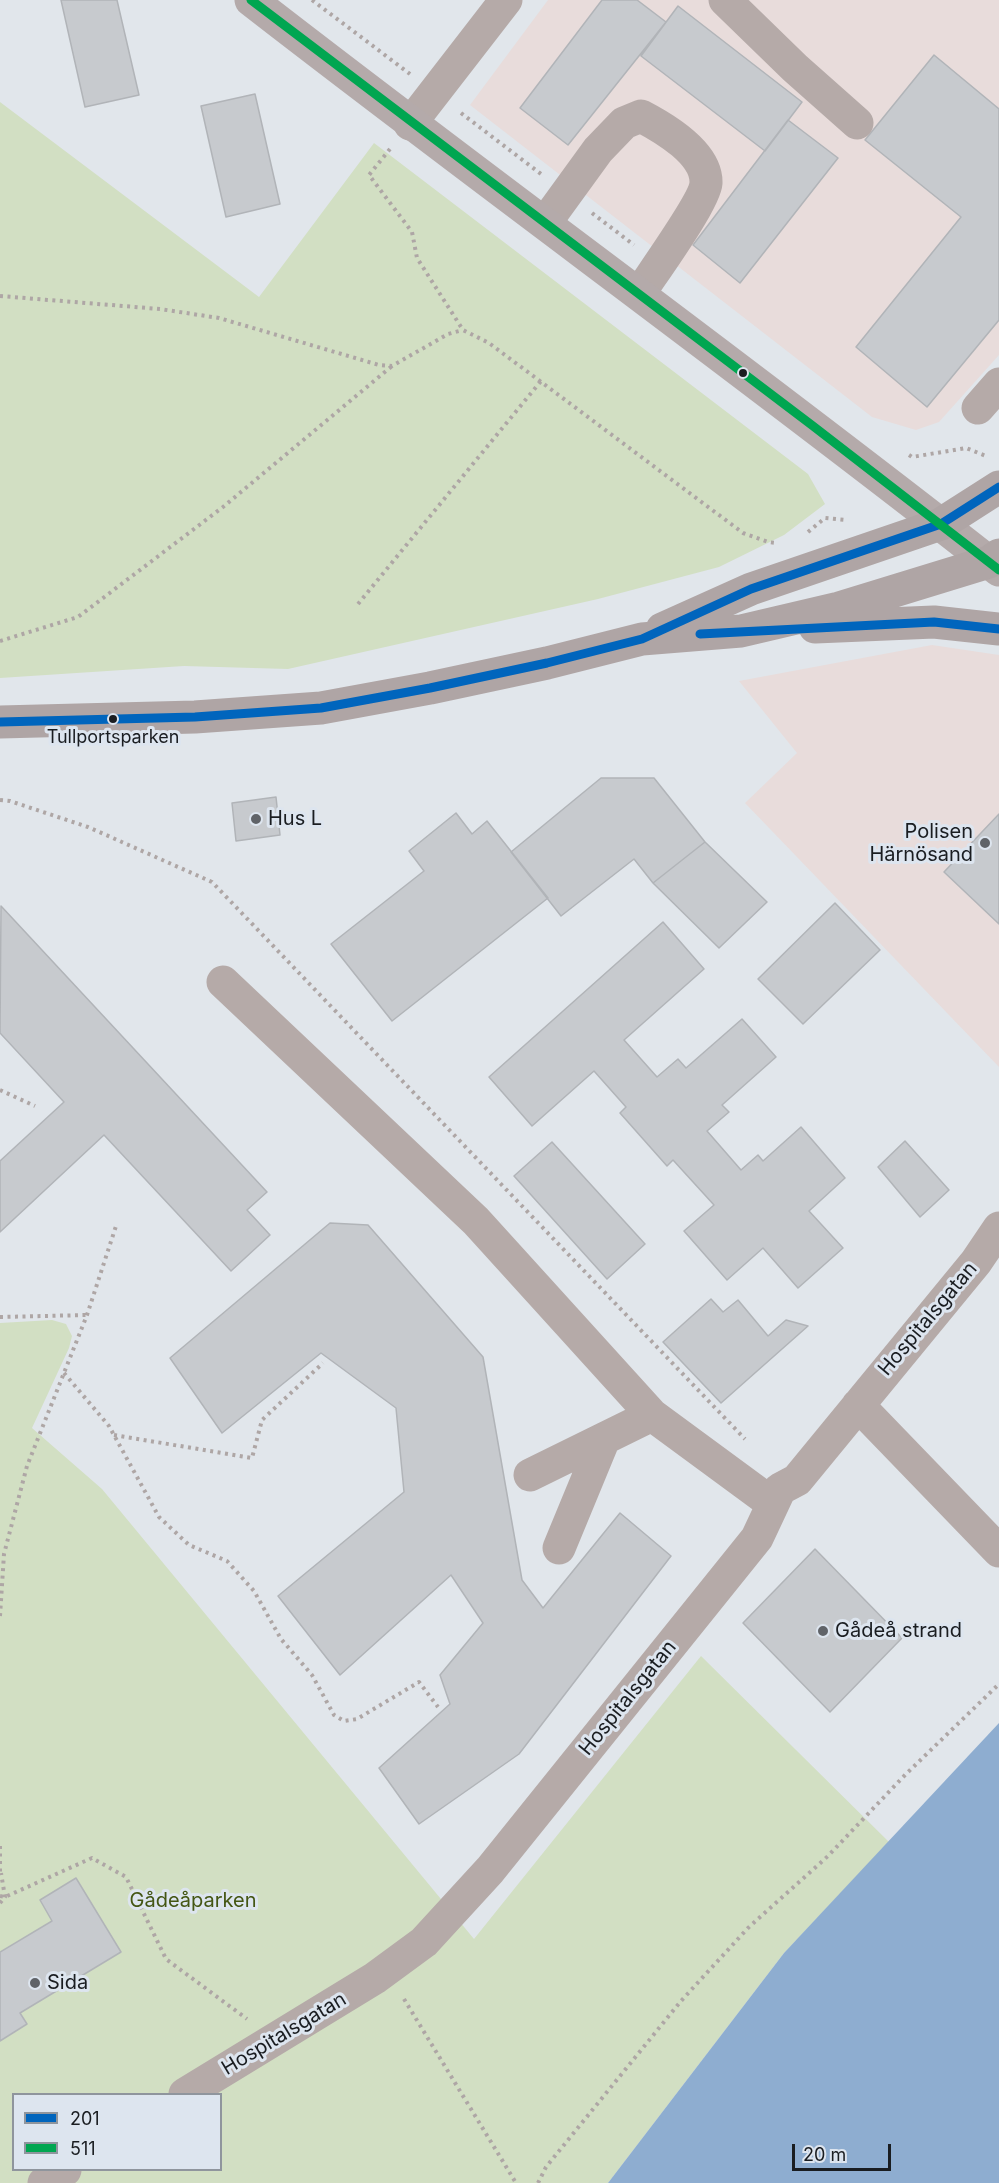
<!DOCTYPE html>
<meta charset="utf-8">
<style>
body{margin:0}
#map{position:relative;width:999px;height:2183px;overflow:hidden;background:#e1e6eb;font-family:Inter,sans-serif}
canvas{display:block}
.legend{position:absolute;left:12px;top:2093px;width:210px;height:78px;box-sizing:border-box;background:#dde5ef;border:2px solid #8f959d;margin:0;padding:8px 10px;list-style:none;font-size:18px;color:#1a1d21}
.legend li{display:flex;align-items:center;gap:12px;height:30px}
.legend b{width:30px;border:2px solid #8f959d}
.scale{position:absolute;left:792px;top:2144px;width:99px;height:27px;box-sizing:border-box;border:3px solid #1a1d21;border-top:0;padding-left:8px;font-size:18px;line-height:21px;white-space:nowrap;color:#1a1d21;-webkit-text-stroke:4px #dde5ef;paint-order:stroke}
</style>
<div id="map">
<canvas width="999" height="2183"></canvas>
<ul class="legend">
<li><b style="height:8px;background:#0065bd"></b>201</li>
<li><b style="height:8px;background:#00a651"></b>511</li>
</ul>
<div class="scale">20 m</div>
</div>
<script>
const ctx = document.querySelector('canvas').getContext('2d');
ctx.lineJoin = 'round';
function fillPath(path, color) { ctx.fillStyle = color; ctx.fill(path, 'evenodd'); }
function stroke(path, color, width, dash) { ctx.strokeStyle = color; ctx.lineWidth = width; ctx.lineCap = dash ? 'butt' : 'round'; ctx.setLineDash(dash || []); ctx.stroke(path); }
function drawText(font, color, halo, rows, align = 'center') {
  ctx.font = font + ' Inter,sans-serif'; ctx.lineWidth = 6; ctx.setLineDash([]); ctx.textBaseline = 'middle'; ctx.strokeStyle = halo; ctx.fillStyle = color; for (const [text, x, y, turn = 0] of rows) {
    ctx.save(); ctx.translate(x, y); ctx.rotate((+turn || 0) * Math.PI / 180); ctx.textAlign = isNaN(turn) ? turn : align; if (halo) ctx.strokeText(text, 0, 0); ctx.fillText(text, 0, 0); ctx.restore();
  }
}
const commercial = new Path2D(`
 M548,0H999V355L939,422L916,430L872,417L470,105Z
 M932,645L999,655V1067L745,803L797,753L739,681Z`);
const green = new Path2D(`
 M0,102L259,297L374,143L808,474L825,504L784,535L719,567L598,599L288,669L184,666L0,678Z
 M52,1320L66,1324L72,1336L69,1348L32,1428L102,1489L474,1939L701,1656L889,1842L784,1953L608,2183H0V1323ZM14,2094H220V2170H14Z`);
const water = new Path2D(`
 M999,1723V2183H608L784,1953Z`);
const building = new Path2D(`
 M61,0H117L139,95L85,107Z
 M602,0H637L666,22L568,145L520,108Z
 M678,6L802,102L765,151L641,56Z
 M934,55L999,109V320L927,407L856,347L961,217L865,140Z
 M255,94L280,204L226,217L201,106Z
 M788,120L838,158L740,283L693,245Z
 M601,778H654L705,842L653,883L634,859L561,916L511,852Z
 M276,797L280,835L236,841L232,803Z
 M456,813L472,834L487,821L548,898L392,1021L331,944L424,871L409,851Z
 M999,814V924L944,872Z
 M705,842L767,902L719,948L653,883Z
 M835,903L880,950L803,1024L758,979Z
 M1,906L267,1192L247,1210L270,1235L231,1271L104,1135L0,1232V1161L64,1102L0,1033Z
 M663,922L704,969L624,1040L657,1077L678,1059L686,1068L742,1019L776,1057L722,1105L729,1112L707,1131L741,1170L758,1155L763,1161L801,1127L845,1178L809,1211L843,1248L798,1288L763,1248L727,1280L684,1231L714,1205L673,1160L667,1166L620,1113L626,1107L594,1071L532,1126L489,1077Z
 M905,1141L949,1190L920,1217L878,1167Z
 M552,1142L645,1244L607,1279L514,1176Z
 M330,1223L368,1225L483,1357L522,1580L543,1608L620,1513L671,1556L519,1754L419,1824L379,1768L450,1704L440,1675L483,1623L451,1575L340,1675L278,1596L404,1492L396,1408L321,1353L222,1433L170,1358Z
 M711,1299L723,1312L738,1300L768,1336L786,1320L808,1326L721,1403L663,1342Z
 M815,1549L902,1638L830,1712L743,1623Z
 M76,1878L121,1952L20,2013L27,2024L0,2041V1952L52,1921L40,1900Z`);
const path = new Path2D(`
 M312,0L410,74
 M461,113L541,174
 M390,149L369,175L412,232L417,258L463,330L489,343L743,533L768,542L776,543
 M592,213L634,245
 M0,296L160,309L219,318L379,365L392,366L448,334L463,330
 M909,455L912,457L966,448L986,456
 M808,532L825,518L846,520
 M358,604L541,381
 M0,641L78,617L223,507L392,366
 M0,800L10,801L88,827L212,882L745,1439
 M0,1090L35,1106
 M0,1317L87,1315
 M64,1373L109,1426L159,1517L189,1545L227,1561L254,1591L281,1639L312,1675L334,1715L344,1721L357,1719L419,1682L438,1707
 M114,1435L252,1458L262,1420L323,1363
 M0,1616L4,1554L27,1466L87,1315L117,1223
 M0,1846V1874
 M0,1896L5,1897L92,1858L126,1877L166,1959L247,2019
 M0,1903L5,1897L1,1873
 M404,1999L516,2183
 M538,2183L546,2167L681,2001L748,1928L828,1856L905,1775L999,1684`);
const minor = new Path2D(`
 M725,0L795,68L857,123
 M410,124L506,0
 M545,223L598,150L624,123L641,116C664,128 707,153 706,183C705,201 652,274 639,294
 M978,408L999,384
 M223,982L476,1221L652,1415L773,1504
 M858,1405L999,1551
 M530,1475L652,1415
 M559,1548L604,1439
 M185,2094L375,1978L424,1942L490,1870L757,1538L780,1489L797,1480L976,1262L999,1228
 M44,2183L65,2170`);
const major = new Path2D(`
 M251,0C498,192 753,376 999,570`);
const highway = new Path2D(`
 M815,627L934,622L999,629
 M662,629L751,589L941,524L999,487
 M0,722L195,717L321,708L430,688L547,663L642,639L741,631L839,608L989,562L999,555`);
const bus1 = new Path2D(`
 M700,634L934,622L999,629
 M0,722L195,717L321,708L430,688L547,663L642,639L751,589L941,524L999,487`);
const bus2 = new Path2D(`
 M251,0L813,426L999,570`);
const markers = [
 [743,373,5,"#1a1d21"],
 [113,719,5,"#1a1d21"],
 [256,819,6,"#606368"],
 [985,843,6,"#606368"],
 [823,1631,6,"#606368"],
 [35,1983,6,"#606368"]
];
const busNames = [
 ["Tullportsparken",113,738]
];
const poiNames = [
 ["Hus L",268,819],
 ["Polisen",973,832,"right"],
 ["Härnösand",973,855,"right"],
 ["Gådeå strand",835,1631],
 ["Sida",47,1983]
];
const streetNames = [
 ["Hospitalsgatan",928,1319,-50],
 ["Hospitalsgatan",628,1698,-51],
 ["Hospitalsgatan",284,2034,-31]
];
const parkNames = [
 ["Gådeåparken",193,1901]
];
fillPath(commercial, '#e8dcdb');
fillPath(green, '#d2dfc3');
fillPath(water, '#8eadd0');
fillPath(building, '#c7cace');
stroke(building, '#b1b4b8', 1.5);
stroke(path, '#aea6a5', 4, [3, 4.5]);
stroke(minor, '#b5aaa8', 33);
stroke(major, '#b4aaaa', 33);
stroke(highway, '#afa5a5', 33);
stroke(bus1, '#0065bd', 9);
stroke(bus2, '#00a651', 9);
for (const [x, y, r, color] of markers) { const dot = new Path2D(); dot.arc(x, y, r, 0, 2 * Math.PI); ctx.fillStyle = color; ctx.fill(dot); stroke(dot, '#dde5ef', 2); }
drawText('18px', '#1a1d21', '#dde5ef', busNames);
drawText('20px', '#1a1d21', '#dde5ef', poiNames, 'left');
drawText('20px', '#1a1d21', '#dde5ef', streetNames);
drawText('20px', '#445614', '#dde5ef', parkNames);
</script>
